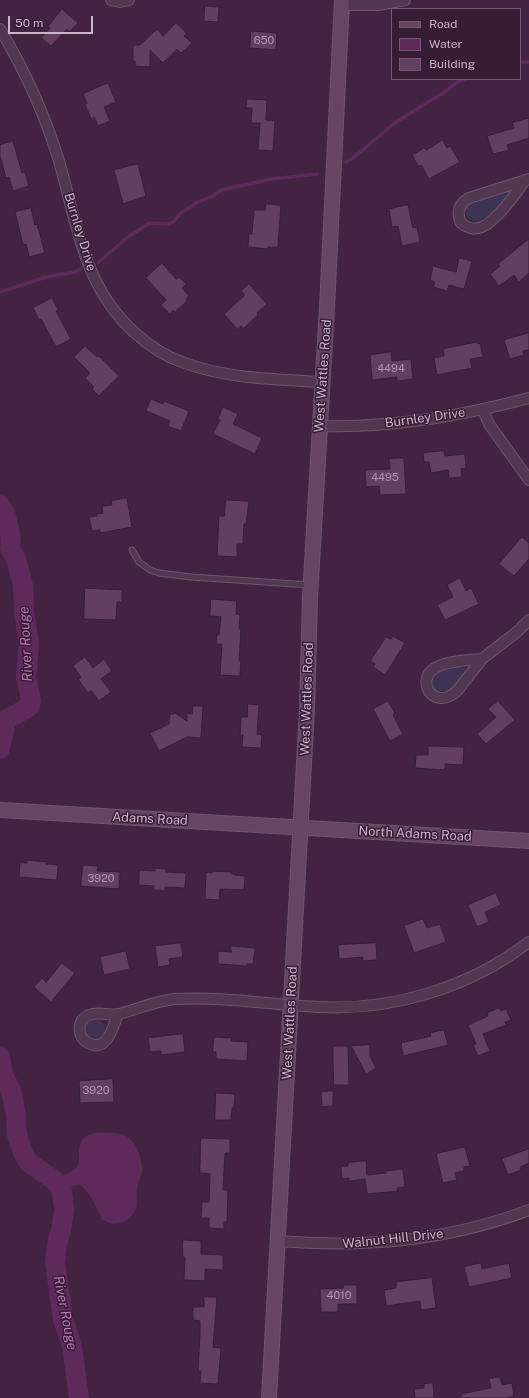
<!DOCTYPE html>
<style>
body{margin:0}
#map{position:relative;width:529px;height:1398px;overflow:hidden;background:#422341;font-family:"Public Sans",sans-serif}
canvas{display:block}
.legend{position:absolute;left:391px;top:8px;width:130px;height:72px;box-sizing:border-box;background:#371c35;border:1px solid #735971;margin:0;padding:5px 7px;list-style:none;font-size:12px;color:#ccb4ca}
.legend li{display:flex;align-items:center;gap:8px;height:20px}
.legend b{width:20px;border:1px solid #735971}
.scale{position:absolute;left:8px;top:16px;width:85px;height:18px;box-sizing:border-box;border:2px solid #ccb4ca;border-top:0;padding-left:5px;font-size:12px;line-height:14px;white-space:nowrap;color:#ccb4ca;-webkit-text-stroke:3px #371c35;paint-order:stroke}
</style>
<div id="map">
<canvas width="529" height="1398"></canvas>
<ul class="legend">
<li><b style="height:5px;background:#654562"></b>Road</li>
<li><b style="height:11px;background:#5d2a5b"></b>Water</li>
<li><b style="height:11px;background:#623e61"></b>Building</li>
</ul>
<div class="scale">50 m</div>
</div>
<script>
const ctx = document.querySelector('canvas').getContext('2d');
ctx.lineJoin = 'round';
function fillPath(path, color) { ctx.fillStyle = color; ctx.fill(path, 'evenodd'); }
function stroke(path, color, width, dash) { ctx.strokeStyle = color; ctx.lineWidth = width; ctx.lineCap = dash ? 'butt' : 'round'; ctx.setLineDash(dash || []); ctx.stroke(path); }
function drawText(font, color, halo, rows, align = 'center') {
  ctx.font = font + ' "Public Sans",sans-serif'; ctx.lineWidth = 3; ctx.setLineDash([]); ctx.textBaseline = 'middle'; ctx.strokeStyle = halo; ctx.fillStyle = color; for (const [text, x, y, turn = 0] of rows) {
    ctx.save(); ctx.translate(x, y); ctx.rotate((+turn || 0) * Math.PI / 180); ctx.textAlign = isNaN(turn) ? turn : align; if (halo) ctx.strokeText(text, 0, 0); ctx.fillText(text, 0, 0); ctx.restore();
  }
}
const green = new Path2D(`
 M511,190C507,200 482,226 470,220C466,217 465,213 465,209L473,202Z
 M459,667L465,668V670C460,681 449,696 435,690C425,672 446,668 459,667Z
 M85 1029a10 10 0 1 1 20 0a10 10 0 1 1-20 0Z`);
const water = new Path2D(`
 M101,1132C111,1134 122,1131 130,1139C138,1145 145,1167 141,1176C139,1180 138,1183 137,1188C136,1194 138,1204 136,1209C132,1218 123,1224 114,1224C110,1224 106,1221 102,1220C97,1207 90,1193 80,1185L72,1186L70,1196C61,1191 59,1187 58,1177C65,1174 76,1171 79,1163C79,1160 79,1156 79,1153C80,1137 86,1134 101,1132Z`);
const stream = new Path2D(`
 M520,62H529
 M346,162L352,159L396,122L443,93L459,81L465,79
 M99,262L129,236L150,223L168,224L173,222L181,213L198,202L213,196L221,190L272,179L317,174
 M0,292L46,277L75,272L80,269`);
const river = new Path2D(`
 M0,505L5,513L9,528L11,540L10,548L16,559L23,585L24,612L29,645L26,677L31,701L29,707L6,720L0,749
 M0,1057L3,1075L11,1090L16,1115L17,1135L23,1153L28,1162L54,1180L59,1185L62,1192L64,1210L61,1230L57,1244L55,1263L63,1319L72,1346L79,1398`);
const building = new Path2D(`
 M205,6L219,7L218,22L204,21Z
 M62,9L78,23L69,32L67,29L51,46L41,38L50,28L48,27Z
 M176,23L187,33L184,36L192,43L181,53L177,49L163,63L150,50V67L135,66V61H133V45H140L157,29L163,36Z
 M251,31L277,33L276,50L250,48Z
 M108,83L116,102L104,107L110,121L98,126L94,117L91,119L85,104L87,103L83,94Z
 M247,99L267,100L266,120L275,121L273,151L258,150L260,123H251L252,108H246Z
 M529,118V138L507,145L509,150L493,154L487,136L514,128L512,123Z
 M443,140L447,148L450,146L460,162L429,179L421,165L419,167L412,155L424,148L426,150Z
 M13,141L22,173L25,172L29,186L13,191L9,177L6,178L0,156V145Z
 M138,164L146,196L123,204L114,170Z
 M266,204L281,205L278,247H268V249L248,247L249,234H252L254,210H265Z
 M408,205L413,228L417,227L420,242L402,246L398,226L392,227L389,209Z
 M31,208L35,225L37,224L45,253L29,257L26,244L23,245L15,212Z
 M529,239V273L519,282L514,275L499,286L490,274L500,266L498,264Z
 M459,258L472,261L464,289L449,285L447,291L433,287L435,282L430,280L433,266L456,272Z
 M162,263L176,279L179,277L186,284L182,288L189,296L186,299L187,301L175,312L173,310L170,314L161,305L166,300L146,278Z
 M249,284L267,304L257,313L258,315L243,329L241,326L238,330L224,314L245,295L241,291Z
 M52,298L58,310L56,311L71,339L56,347L41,319L39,320L33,308Z
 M529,333V350L523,351L524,355L510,359L504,340Z
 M478,342V344L480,343L483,357L470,359L472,368L437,375L434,358L444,356L443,349Z
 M85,346L97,357L99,356L119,376L99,396L92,389L94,387L85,378L90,373L74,357Z
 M391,352L392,361L411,359L413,379L397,381V377L372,380L370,355Z
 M151,399L163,404L164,401L189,411L181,431L168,426L170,421L146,411Z
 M223,407L238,414L233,424L262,438L255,454L213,434L220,420L218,419Z
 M444,451L445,456L465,454L466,468L461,469L462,477L449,478L448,470L431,473L429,462H424L423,453Z
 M404,458L406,494L380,495L379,486L366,487L365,470L390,469L389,459Z
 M127,498L132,527L100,533V530L92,531L89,517L97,516V514L103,513L102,506L112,505L111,501Z
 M226,500L249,501L246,524H244L243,544H237V557L217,556L219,516H224Z
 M522,537L529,543V559L514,576L499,564Z
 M460,578L466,591L471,588L479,604L445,620L437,605L453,597L447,585Z
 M85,588L122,590V602H117L116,620L84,619Z
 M211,599L237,601L236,614L240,615L239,629H241L239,661H241L240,676L220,675L222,644H216L217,635H219L221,617L210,616Z
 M393,636L405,643L385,675L373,667L375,664L370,661L386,637L391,639Z
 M85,657L93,668L104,659L112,671L101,679L111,692L99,701L91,690L88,693L78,679L81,677L73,666Z
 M388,701L395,713L393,715L403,734L390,741L373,709Z
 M498,701L515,720L486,744L477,734L496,717L488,709Z
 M248,704L259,705L257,734L262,735L261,748L242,747L243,735H240L241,717H247Z
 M193,706H203L201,738L187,737L159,751L150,733L169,724L170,715L175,713L187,721V713L192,714Z
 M428,746L464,747L463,765L445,764V770L415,768L416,755H428Z
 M27,860L46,862V864L58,865L57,880L19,877L20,863H27Z
 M83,865L98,866L97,871L120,872L119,889L81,886Z
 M155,868L166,869V872L186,873L185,888L165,887V891L154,890V886L139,885V870L155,871Z
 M212,871L231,872V874H234V875L245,876L244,890L220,889L219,900L205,899L206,872L212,873Z
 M496,893L501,905L485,912L489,922L477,927L468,905Z
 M423,919L427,928L440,924L446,942L414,953L404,926Z
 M181,943L183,957L169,959L170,965L158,967L155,946Z
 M376,943L377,960L363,961V957L339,959L338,945Z
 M231,946L255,948L253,964H247V966L218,964V951L231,952Z
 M126,951L130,969L104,975L100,957Z
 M62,963L75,973L51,1002L34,987L42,978L46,982Z
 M499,1008L501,1011L506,1009L511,1020L505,1022L506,1025L483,1034L490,1051L478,1056L473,1045L476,1044L468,1025L488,1016L487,1013Z
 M444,1030L448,1045L403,1056L401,1043L431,1036L430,1033Z
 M183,1034L185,1052L161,1055V1051L150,1052L148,1038Z
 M214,1037L232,1038L231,1041L248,1042L247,1061L216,1059V1052H213Z
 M370,1045V1056L376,1068L366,1074L351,1046Z
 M333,1046H348L349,1085H334Z
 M113,1079L114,1102L80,1103L79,1081Z
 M333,1091V1106L322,1107L321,1092Z
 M216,1093L235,1094L234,1108H232L231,1120H215Z
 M201,1138L230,1139V1153H225L223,1190H228L227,1222H224V1229L209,1228V1218H201L202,1202H209L210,1174L200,1173Z
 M465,1147L470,1166L464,1167V1171L455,1173L457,1180L443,1183L436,1154Z
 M529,1149V1163L520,1167L521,1170L508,1175L502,1159Z
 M366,1161L367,1175L386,1173V1171L403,1169L405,1187L397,1188L398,1191L367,1194L365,1179L349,1181V1178L342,1179L341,1167L348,1166V1163Z
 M183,1240L201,1241V1254L223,1255V1270L205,1269V1281L184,1280L185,1257H183Z
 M481,1263L482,1269L509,1263L512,1278L469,1287L464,1267Z
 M432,1278L436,1308L421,1310L420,1301L386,1306L384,1290L396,1288V1282Z
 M343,1285H357V1304H338V1312H321L320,1289L343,1288Z
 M204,1297H217L213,1347L221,1348L218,1384L200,1383L201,1371H198L200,1332V1321L193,1320V1307H204Z
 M500,1377L502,1385L512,1383L514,1396L506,1398H461V1394L491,1388L489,1379Z
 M433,1383L434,1398H415L414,1389L424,1388V1384Z`);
const lane = new Path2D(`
 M132,550L139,562L150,570L159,573L191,577L310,585`);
const street = new Path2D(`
 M111,0L120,2L129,0
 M342,5H378L405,0
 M0,29C24,69 45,115 59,161C77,223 83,286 134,332C148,345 164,356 182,362C226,379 276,379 322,382
 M525,180C517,193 496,221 482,227C475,230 467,228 461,223C456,212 459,204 469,198L529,179
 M483,410L489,424L529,480
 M320,426C393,428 459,416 529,398
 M482,659C469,660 446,661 435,668C415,680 433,712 457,691L482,659L518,631L529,620
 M118,1014C113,1027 107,1053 88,1043C77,1037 76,1020 89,1015C99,1011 109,1016 119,1014C138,1009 155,1001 175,999C223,996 271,1005 319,1007C394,1011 470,987 529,942
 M277,1241C364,1248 447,1241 529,1210`);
const secondary = new Path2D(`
 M0,810L529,841
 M269,1398L307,709L310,597L327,307L342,0`);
const numberNames = [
 ["650",264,41],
 ["4494",391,369],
 ["4495",385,478],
 ["3920",101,879],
 ["3920",96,1091],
 ["4010",339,1296]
];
const streetNames = [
 ["Burnley Drive",80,232,73],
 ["West Wattles Road",323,376,-86],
 ["Burnley Drive",425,418,-8],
 ["West Wattles Road",307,699,-88],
 ["Adams Road",150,819,3],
 ["North Adams Road",415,834,3],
 ["West Wattles Road",290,1023,-87],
 ["Walnut Hill Drive",393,1239,-6]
];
const waterNames = [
 ["River Rouge",26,644,-93],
 ["River Rouge",65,1313,79]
];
fillPath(green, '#3e3352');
fillPath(water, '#5d2a5b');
stroke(stream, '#5d2a5b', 3.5);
stroke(river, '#5d2a5b', 20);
fillPath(building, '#623e61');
stroke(building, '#391e37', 1);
stroke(lane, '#6f556d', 7);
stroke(street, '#6f556d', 12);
stroke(secondary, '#6f556d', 16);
stroke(lane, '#513750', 5);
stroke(street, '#513750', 10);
stroke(secondary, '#654562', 14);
drawText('11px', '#b296b0', null, numberNames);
drawText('13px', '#ccb4ca', '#371c35', streetNames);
drawText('italic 14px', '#b678b4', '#371c35', waterNames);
</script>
